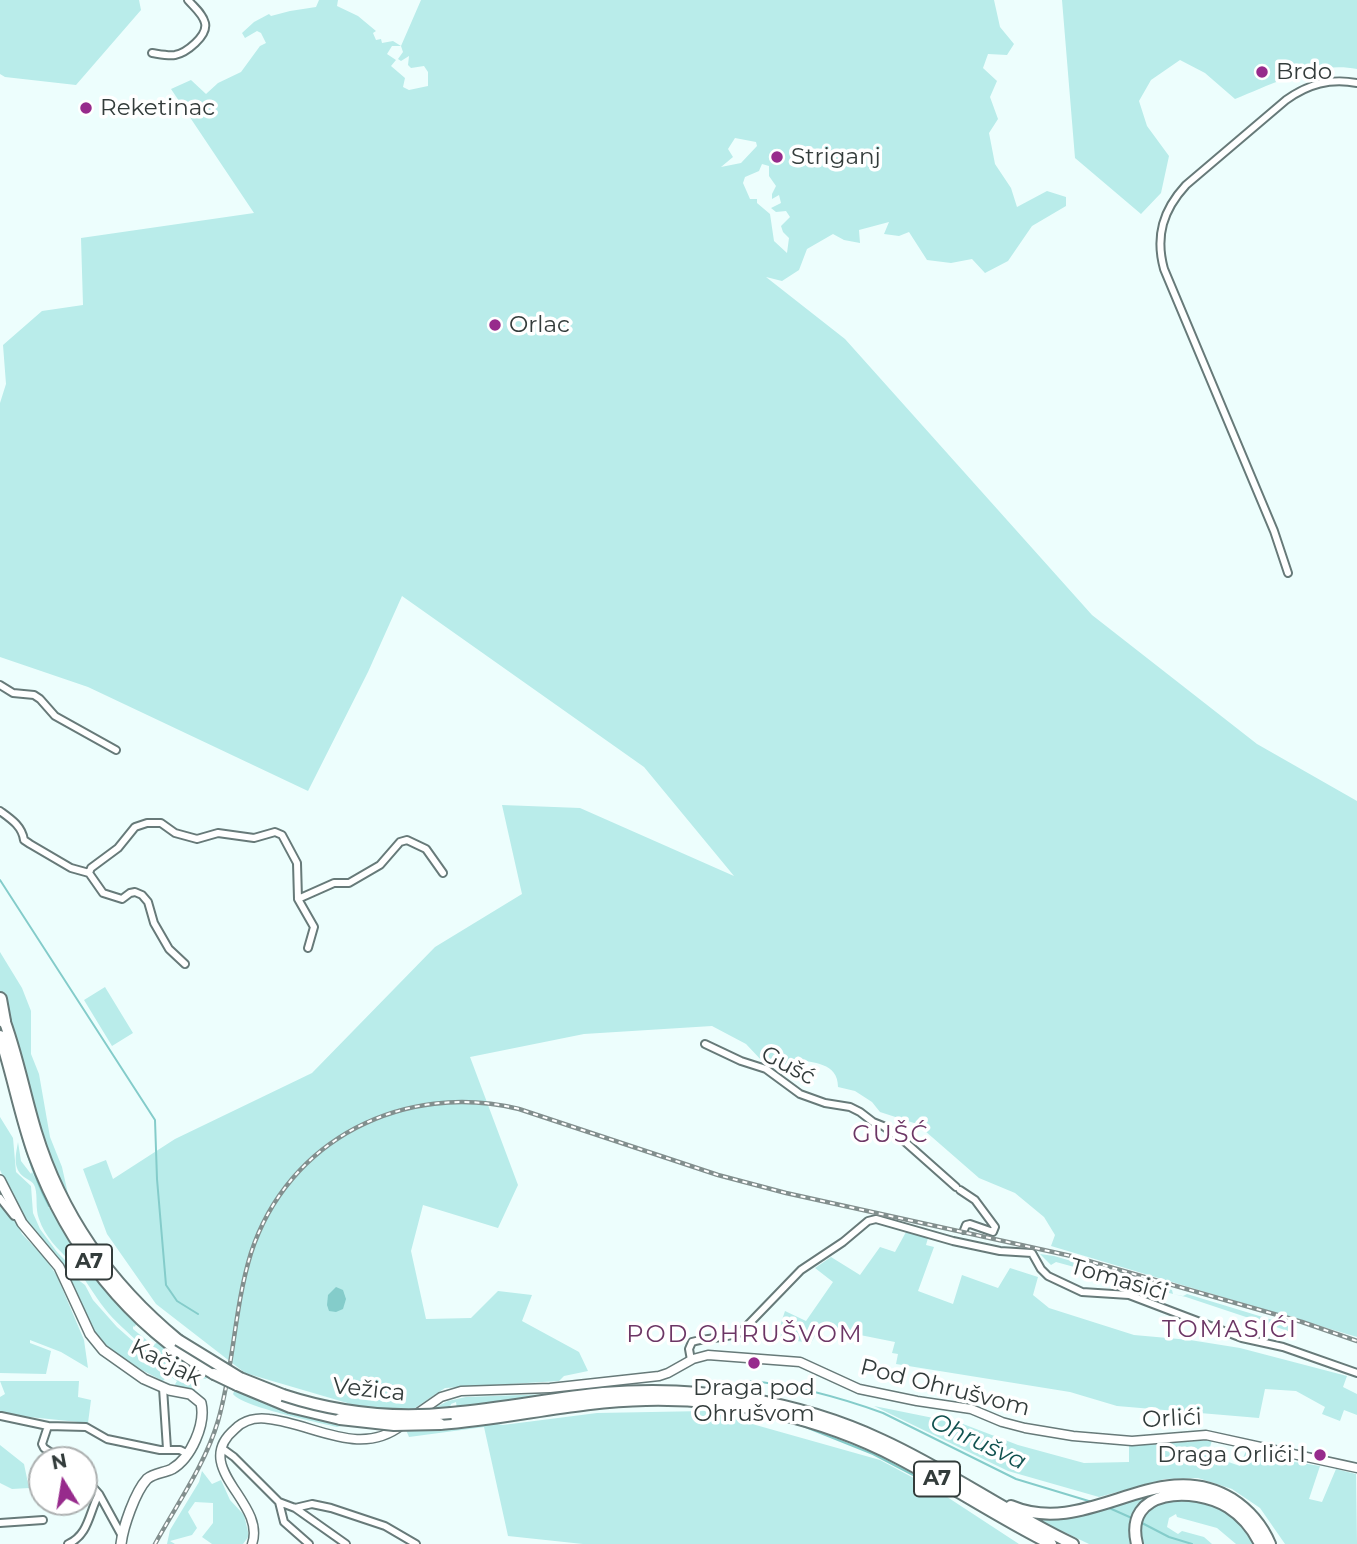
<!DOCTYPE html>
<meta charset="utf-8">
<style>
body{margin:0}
#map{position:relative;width:1357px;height:1544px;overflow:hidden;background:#edfefd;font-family:Montserrat,sans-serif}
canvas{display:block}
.north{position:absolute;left:28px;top:1446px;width:70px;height:70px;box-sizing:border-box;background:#fff;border:2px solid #adb1b1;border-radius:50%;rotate:349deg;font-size:19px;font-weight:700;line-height:28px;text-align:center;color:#333c3b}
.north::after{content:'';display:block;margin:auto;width:24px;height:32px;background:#972b8c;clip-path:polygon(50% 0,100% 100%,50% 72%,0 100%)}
</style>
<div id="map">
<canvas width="1357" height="1544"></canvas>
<div class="north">N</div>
</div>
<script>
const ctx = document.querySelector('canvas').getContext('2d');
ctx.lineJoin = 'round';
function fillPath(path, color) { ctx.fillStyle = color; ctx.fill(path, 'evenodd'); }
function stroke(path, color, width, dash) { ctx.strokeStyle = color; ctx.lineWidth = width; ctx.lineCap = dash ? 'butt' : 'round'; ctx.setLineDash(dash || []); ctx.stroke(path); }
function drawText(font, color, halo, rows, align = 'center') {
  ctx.font = font + ' Montserrat,sans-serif'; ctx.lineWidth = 7; ctx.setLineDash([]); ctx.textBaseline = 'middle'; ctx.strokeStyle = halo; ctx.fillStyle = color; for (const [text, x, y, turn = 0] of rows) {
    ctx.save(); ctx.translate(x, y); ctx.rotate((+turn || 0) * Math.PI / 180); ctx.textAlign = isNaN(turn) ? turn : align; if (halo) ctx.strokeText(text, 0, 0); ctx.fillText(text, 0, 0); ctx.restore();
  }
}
const green = new Path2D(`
 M0,0H139L141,10L76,85L5,77L0,74Z
 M319,0H338L337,6L358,16L376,31L373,33L376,40L381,39L382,43L393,41L401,46L421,0H994L1000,27L1014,44L1007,55L988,54L983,68L997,81L990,97L998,119L989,133L995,164L1011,188L1017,207L1047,191L1066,197V206L1032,226L1008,261L985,273L972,259L951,263L927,260L909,232L899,236L884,234L889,222L859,230L860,243L844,240L833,234L807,249L799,270L782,281L766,277L845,339L1092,615L1257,744L1357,801V1337L1051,1246L1055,1235L1044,1217L1015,1193L979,1178L917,1124L880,1112L872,1102L855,1091L838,1087C838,1062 813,1063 794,1059L789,1065L763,1062L746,1044L712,1026L584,1034L470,1057L518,1185L498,1228L423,1205L411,1251L426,1319L471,1318L498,1291L532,1295L522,1321L579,1352L588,1371L564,1376L559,1381L445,1388L412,1410L361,1407L245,1373L156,1304L107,1234L83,1169L106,1160L113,1179L175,1139L312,1073L435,947L522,894L502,805L580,808L734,876L644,767L402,596L368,672L308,791L88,687L0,657V403L6,384L3,345L42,311L83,305L81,238L254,213L171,89L191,80L206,94L218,83L241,72L260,46L266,43L261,33L257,31L245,38L242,33L254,22L269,14L271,16L290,11L316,7ZM392,46H401L403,52L398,59L401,61L409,56L408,65L411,68L424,66L428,72V86L409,90L403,87L405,78L391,66L396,60L387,54ZM735,138L756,142L757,146L741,163L721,167L733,157L728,149ZM762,164L769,166V176L776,186L772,194V199L779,195L781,203L771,208L776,212L786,211L790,217L781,226L783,232L789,238L787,253L774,241L770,214L757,203V199H750L743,183L745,177L759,171Z
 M1062,0H1357V69C1314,61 1274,84 1235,99L1205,73L1180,60L1151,80L1139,101L1147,126L1169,156L1161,193L1141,214L1075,158Z
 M0,952L22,988L31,1011V1054L39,1074L50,1137L62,1167L68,1194L65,1196L50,1162L0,994Z
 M105,987L133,1033L112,1046L84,1000Z
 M0,1117L13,1138L16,1172L31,1186L33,1213L40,1229L57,1252L69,1264L77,1279L85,1285L93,1300L117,1327L134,1342L139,1343C128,1332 115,1322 105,1309C93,1294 84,1276 71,1262C58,1249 45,1237 39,1219C35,1208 38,1197 35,1187C33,1181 28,1180 24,1177C12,1168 16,1154 18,1142L21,1161L31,1174L32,1172L49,1208H51L90,1271L138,1323L134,1327L133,1326V1329L149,1342L143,1344L147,1346L146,1349L179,1369L148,1350L150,1345L153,1346L158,1341L211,1376L205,1379L179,1369L193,1377L195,1390L174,1386L177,1381L168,1375L163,1381L134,1366L132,1367L105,1347L95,1335L63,1265L51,1250L31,1231L17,1206L0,1170Z
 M0,1190L22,1234L45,1258L57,1276L84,1340L88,1368L61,1352L30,1340V1343L51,1351L46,1374L0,1373Z
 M906,1232L928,1238L926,1245L934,1247L918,1291L953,1304L962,1275L998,1288L1010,1268L1038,1277L1033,1295L1049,1308L1134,1335L1190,1340L1240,1348L1347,1376L1343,1387L1357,1394V1415L1344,1410L1340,1421L1322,1414L1325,1407L1296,1391L1265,1389L1259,1418L1117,1406L1070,1392L896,1364L898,1354L892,1353L895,1342L820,1327L811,1343L776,1338L785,1311L806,1321L833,1282L815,1268L831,1257L860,1275L880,1247L895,1252Z
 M1040,1254L1054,1256L1165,1288L1172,1290L1173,1294L1183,1296L1187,1294L1289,1325L1296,1330L1294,1333L1186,1297L1173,1294L1056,1262L1051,1265Z
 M0,1381H79L78,1397L91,1400L88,1423L0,1414V1397L5,1394Z
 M235,1389L287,1410L345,1425L337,1427C317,1422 243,1407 233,1394Z
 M550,1394L457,1409L456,1402L451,1404L450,1409L430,1410L448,1401L466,1397Z
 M874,1406L963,1424L1018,1445L1084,1463L1129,1462V1446L1212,1440L1208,1455L1240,1466L1247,1448L1276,1459L1320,1466L1309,1499L1322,1502L1336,1469L1356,1474L1357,1544H1285L1260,1508L1232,1489L1198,1478L1165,1479L1099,1497L1008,1471Z
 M706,1411L880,1460L938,1491L1019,1544H583L508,1536L484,1427L409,1437L406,1430L492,1423L503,1425L597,1413Z
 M0,1445L24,1464L29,1488L12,1489L0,1483Z
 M202,1471L212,1484L221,1480L230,1500L244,1515L249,1536L243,1544H212L202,1537L213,1523V1503L195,1502L188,1512L197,1528L192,1535L170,1541L175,1544H167L170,1530L199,1482Z
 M1160,1492C1204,1500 1230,1504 1256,1544H1236L1217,1528L1177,1517L1176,1514L1169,1518L1167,1527L1178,1534L1182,1531L1204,1537L1212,1544H1089L1037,1519L1073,1518Z`);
const water = new Path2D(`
 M336,1287L343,1290L346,1299L343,1309L336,1312L329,1311L327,1305L328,1295Z`);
const stream = new Path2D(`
 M0,880L155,1120L157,1179L166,1285L177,1301L198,1314
 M0,1055C15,1106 24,1159 49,1206
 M749,1381C796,1385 839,1397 883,1413L1016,1479L1092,1502
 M798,1424L873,1454L917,1477
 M1107,1507L1134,1519
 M1142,1523L1169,1537L1192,1544`);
const minor = new Path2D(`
 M152,53C159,54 168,56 175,55C186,53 208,36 205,23C203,14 194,7 188,0
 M1288,573L1274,531L1164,269C1155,236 1163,210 1186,185L1286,100C1308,84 1330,78 1357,83
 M0,685L13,693L34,695L40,699L55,716L116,750
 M0,811C11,819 22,826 24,840L30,844L71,868L89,873L103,893L122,899L130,893L135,892L142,895L148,902L154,923L169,949L185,964
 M89,873L91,868L118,848L135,827L147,823H161L175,833L197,839L218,833L254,838L275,832L282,835L297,863L298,899L314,927L308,948
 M298,899L334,883H349L380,865L400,842L407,840L426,849L443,873
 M705,1044L741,1061L766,1069L800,1094L825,1103L850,1107L860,1112L873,1122L883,1126L903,1140L956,1187
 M960,1190L975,1200L995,1227L993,1232L970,1224L966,1225L964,1230
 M0,1198L14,1216H17
 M691,1360L689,1349L692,1342C709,1337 725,1339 741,1332L801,1270L843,1242L868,1221L876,1219L953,1241L1000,1251L1032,1253L1041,1269L1048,1276L1082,1292L1129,1295L1242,1338L1283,1347L1357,1373
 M163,1388L167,1449
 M1,1416L48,1426L42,1444L44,1448L62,1460
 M48,1426L86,1427L107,1439L160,1450H180L186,1453
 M223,1449L234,1457L279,1502L295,1508L312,1504L331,1508L385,1526L416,1544
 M84,1477L99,1494L122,1536
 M279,1502L284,1522L309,1544
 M295,1508L346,1544
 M0,1523L43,1520
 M68,1544C89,1535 89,1512 99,1494`);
const tertiary = new Path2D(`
 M415,1415L441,1397L461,1391L550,1388L659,1376L668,1373L693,1359L708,1355L800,1362L859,1389L917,1401L971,1409L1002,1422L1025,1428L1073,1436L1132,1441L1206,1435L1357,1468
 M252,1544C267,1502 189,1468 235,1429C244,1420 257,1417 269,1419C314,1424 360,1458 402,1425`);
const secondary = new Path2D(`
 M0,1180L22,1223L59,1267L90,1334L103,1350L144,1379L169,1390L190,1394L201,1403C206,1424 191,1458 172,1469C164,1473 154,1473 147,1479C135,1492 123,1527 121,1544`);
const trunk = new Path2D(`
 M2,1014C17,1052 24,1093 36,1132C62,1217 110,1284 178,1340
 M0,1036C13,1076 20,1116 34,1155C68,1247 128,1324 214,1374
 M240,1378L283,1395
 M237,1385L290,1407L340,1419
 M451,1413C502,1409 552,1398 603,1393C698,1385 796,1400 882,1440C948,1470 1007,1513 1073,1544
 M440,1424C509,1419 577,1401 646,1400C733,1398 821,1418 898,1458C950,1485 999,1518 1051,1544
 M1011,1506C1089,1539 1158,1453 1232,1499C1249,1510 1262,1525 1270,1544
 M1137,1544C1123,1488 1194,1486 1228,1507C1242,1516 1253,1529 1260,1544`);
const motorway = new Path2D(`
 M0,999L4,1021`);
const rail = new Path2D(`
 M155,1544C177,1504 205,1465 218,1421C234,1366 234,1308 251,1253C288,1139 405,1081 519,1109L718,1175L786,1193L1071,1256L1302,1322L1357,1341`);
const trunkBridge = new Path2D(`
 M178,1340L240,1378
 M214,1374L237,1385
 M283,1395C338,1413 394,1419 451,1413
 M340,1419L394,1425L440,1424`);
const markers = [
 [1262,72,7,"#972b8c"],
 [86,108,7,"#972b8c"],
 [777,157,7,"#972b8c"],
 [495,325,7,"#972b8c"],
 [754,1363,7,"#972b8c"],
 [1320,1455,7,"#972b8c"]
];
const shields = [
 [89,1262,46],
 [937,1479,46]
];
const shieldNames = [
 ["A7",89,1262],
 ["A7",937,1479]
];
const poiNames = [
 ["Brdo",1276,72],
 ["Reketinac",100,108],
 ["Striganj",791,157],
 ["Orlac",509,325],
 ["Draga pod",754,1388,"center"],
 ["Ohrušvom",754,1414,"center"],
 ["Draga Orlići I",1306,1455,"right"]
];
const streetNames = [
 ["Gušć",788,1066,28],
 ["Tomasići",1119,1280,16],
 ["Kačjak",166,1363,27],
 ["Pod Ohrušvom",945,1388,14],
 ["Vežica",369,1390,6],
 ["Orlići",1172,1419,-3]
];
const neighbourhoodNames = [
 ["GUŠĆ",891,1135],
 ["TOMASIĆI",1230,1330],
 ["POD OHRUŠVOM",745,1335]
];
const waterNames = [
 ["Ohrušva",978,1442,25]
];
fillPath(green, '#b9ecea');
fillPath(water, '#84ccca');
stroke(stream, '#84ccca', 2);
stroke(minor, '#677a79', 10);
stroke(tertiary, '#677a79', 11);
stroke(secondary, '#677a79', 12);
stroke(trunk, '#677a79', 14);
stroke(motorway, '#677a79', 16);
stroke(minor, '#fff', 6);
stroke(tertiary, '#fff', 8);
stroke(secondary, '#fff', 9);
stroke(trunk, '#fff', 10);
stroke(motorway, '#fff', 12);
stroke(rail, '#828f8e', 4.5);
stroke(rail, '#fff', 2, [5]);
stroke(trunkBridge, '#677a79', 14, []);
stroke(trunkBridge, '#fff', 10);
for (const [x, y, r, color] of markers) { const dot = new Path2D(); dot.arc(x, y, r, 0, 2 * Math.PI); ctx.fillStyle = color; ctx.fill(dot); stroke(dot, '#fff', 2.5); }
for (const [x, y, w] of shields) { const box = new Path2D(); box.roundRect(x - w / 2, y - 17.5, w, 35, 5); ctx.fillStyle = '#fff'; ctx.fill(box); stroke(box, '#333c3b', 2); }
drawText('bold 21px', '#333c3b', null, shieldNames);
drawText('23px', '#333c3b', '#fff', poiNames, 'left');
drawText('23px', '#333c3b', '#fff', streetNames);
ctx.letterSpacing = '2px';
drawText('24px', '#6c3665', '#fff', neighbourhoodNames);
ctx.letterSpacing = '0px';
drawText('italic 24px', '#125250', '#fff', waterNames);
</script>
